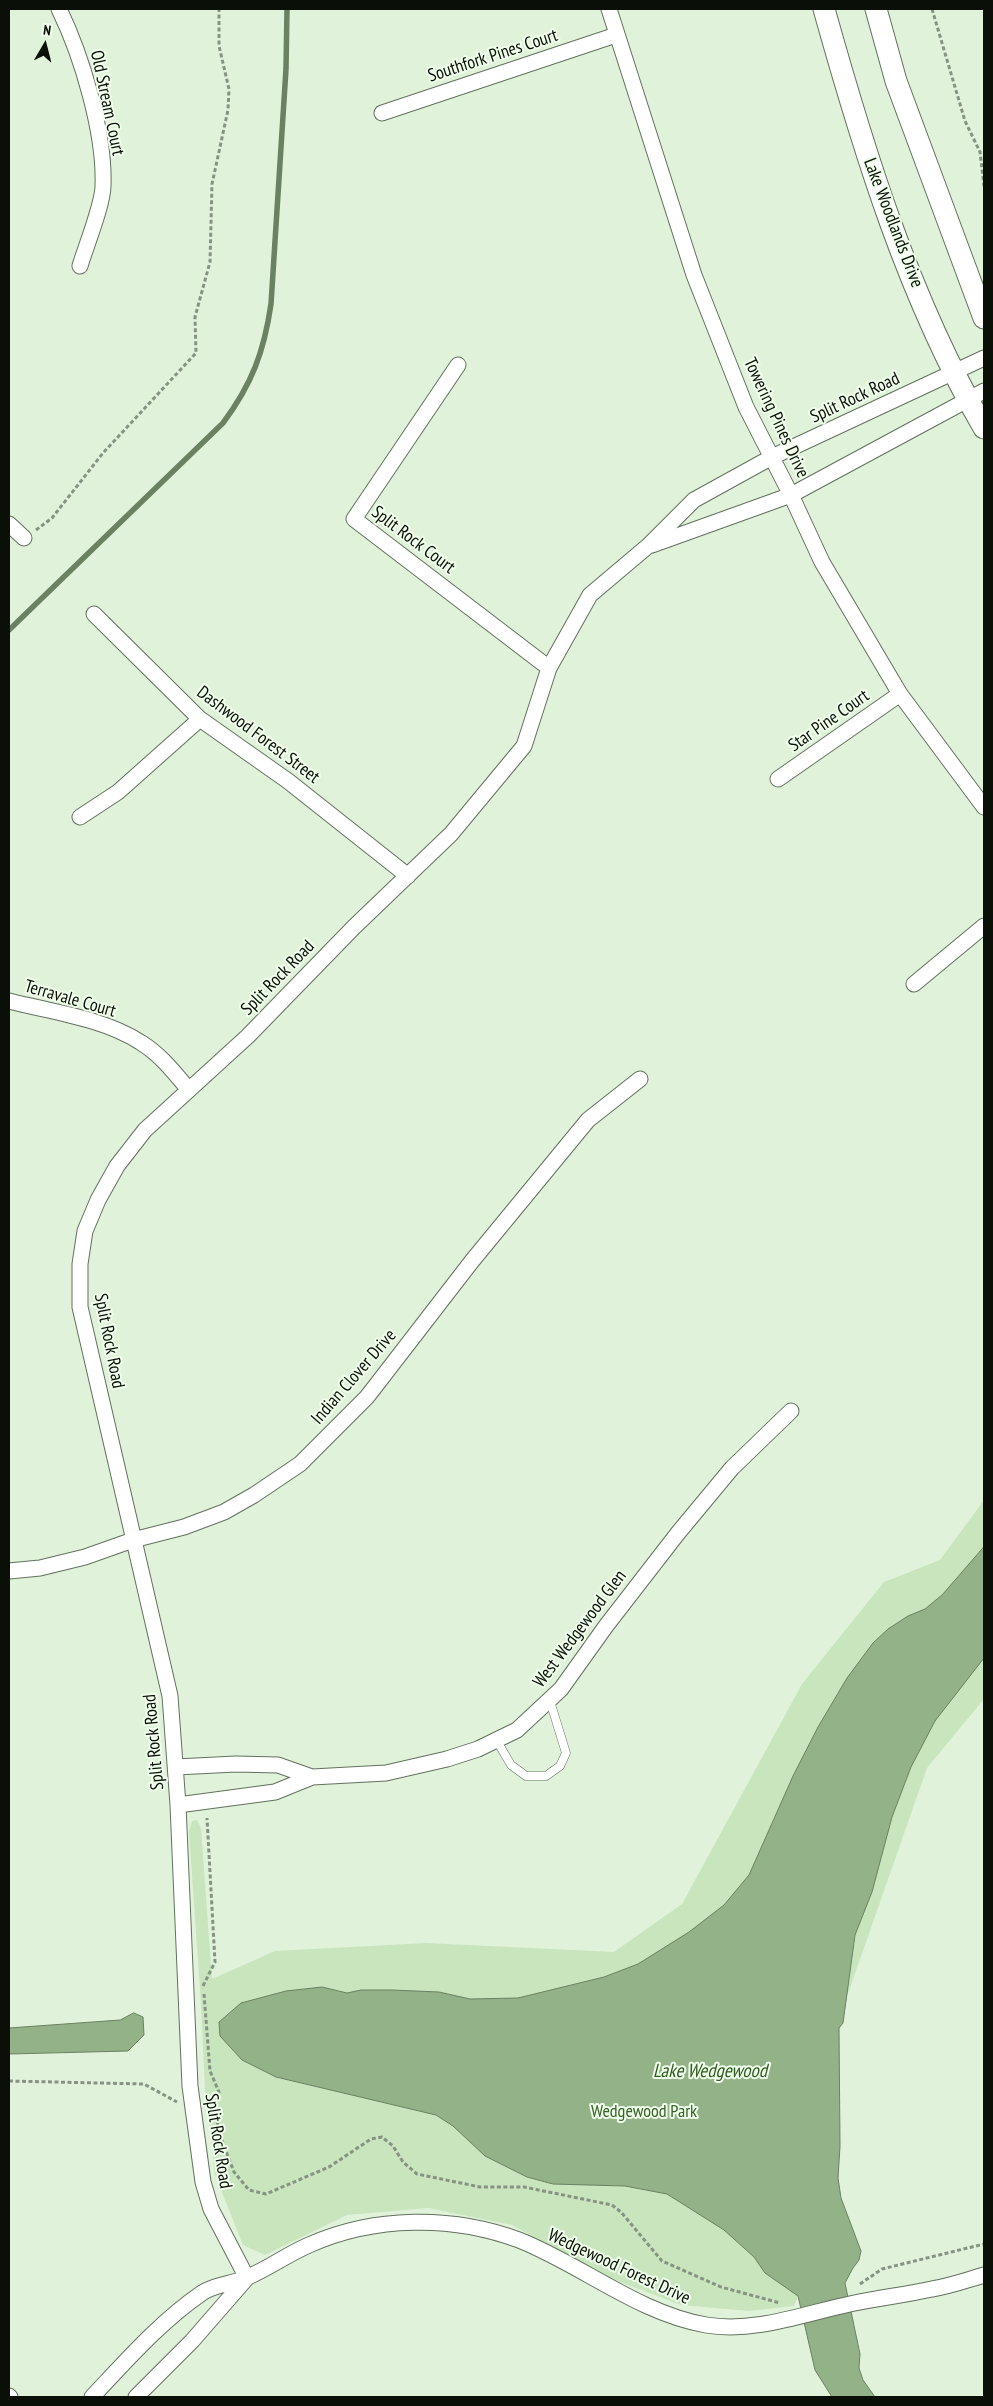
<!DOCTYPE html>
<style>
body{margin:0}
#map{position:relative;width:993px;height:2406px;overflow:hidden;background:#e1f2db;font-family:"PT Sans Narrow",sans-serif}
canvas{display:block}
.frame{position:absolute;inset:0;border:10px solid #0a1008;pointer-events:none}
.north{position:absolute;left:20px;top:20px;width:50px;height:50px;-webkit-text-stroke:4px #f0feec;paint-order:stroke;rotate:8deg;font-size:14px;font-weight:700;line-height:20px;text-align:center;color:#0a1008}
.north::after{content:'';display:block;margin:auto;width:18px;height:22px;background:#0a1008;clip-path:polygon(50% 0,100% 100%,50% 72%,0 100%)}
</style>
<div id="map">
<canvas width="993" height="2406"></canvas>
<div class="frame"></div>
<div class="north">N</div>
</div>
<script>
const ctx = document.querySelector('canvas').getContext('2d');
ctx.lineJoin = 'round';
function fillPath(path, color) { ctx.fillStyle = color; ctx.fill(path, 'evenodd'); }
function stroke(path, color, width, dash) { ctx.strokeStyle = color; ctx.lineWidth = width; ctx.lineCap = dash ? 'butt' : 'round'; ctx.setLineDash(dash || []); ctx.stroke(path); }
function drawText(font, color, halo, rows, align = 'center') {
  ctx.font = font + ' "PT Sans Narrow",sans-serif'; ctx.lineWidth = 4; ctx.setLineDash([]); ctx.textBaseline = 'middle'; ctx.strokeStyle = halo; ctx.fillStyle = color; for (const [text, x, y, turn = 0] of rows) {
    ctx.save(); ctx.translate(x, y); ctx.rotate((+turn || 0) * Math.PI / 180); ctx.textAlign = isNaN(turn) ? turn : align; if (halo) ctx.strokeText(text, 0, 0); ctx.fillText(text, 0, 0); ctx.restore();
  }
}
const green = new Path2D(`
 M984,1500V1699L927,1768L809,2105L798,2296L794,2306L749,2311L681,2305L607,2277L512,2225L428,2208L347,2215L265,2255L243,2245L215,2175L205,2090L201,2004L189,1832L192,1821L197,1820L201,1828L212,1979L275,1951L426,1943L614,1952L682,1904L802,1684L884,1582L940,1560Z`);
const water = new Path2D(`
 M984,1547V1658L935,1721L911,1767L892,1817L872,1892L855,1935L843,2023L839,2028L840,2146L838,2178L841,2198L861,2251L859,2260L853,2268L845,2283L860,2354L859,2368L863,2380L875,2397H832L815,2370L798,2296L765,2273L754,2257L724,2230L667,2194L625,2186L553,2184L527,2177L485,2156L453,2126L436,2115L276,2077L242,2060L220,2036L219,2022L241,2003L286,1991L322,1987L347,1993L361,1990H392L439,1992L470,1999L518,1998L604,1977L638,1964L689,1932L724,1905L749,1875L793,1776L818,1727L847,1678L873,1643L888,1629L908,1616L925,1609L942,1595Z
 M134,2013L143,2017L144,2035L128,2051L9,2054V2028L120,2020Z`);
const stream = new Path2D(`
 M9,630L223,423C252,384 264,352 271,304L286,69L287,9`);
const path = new Path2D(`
 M932,9L965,121L980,152L984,186
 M36,530L52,518L103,453L196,353L195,317L210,262L212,184L228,110L229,89L219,46V9
 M203,1986L215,1962L207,1818
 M204,1994L210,2071L219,2092L215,2107L219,2133L234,2172L249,2190L266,2194L329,2167L371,2139L382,2137L393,2146L403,2162L417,2174L480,2187H524L612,2205L621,2212L662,2261L721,2287L780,2303
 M9,2081L144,2084L177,2102
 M860,2284L882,2269L984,2244`);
const lane = new Path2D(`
 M497,1741L511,1765L526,1776H546L560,1766L566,1753L550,1701`);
const street = new Path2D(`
 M59,9C82,56 105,133 103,186C103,204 86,246 80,266
 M609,9L694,275L746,407L791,495L822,562L900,694L984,807
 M382,113L616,35
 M458,365L354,519L549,668
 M9,524L24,538
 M652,545L791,495L984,391
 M94,614L200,719L288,781L408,876
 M778,779L900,694
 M80,817L118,792L200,719
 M914,984L984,926
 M9,1001C52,1012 102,1018 140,1042C160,1054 174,1072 189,1090
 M9,1571L40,1568L85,1557L133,1540L184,1527L224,1512L254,1495L300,1464L367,1397L472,1261L588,1120L640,1079
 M176,1767L236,1764L278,1765L312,1777
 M178,1805L275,1792L312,1777L386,1773L447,1759L478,1749L517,1730L561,1689L606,1626L678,1533L732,1468L791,1411
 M247,2278L211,2209L203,2182L190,2086L178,1805L170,1696L80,1307V1264L85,1231L98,1200L117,1166L145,1130L248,1036L354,927L451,834L524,746L549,668L590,595L648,546L694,500L772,457L984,358
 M9,2396L10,2397
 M92,2397C127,2360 160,2322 202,2293C215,2284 234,2284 248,2277C269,2268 288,2254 309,2245C374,2216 452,2215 519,2240C582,2265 638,2313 706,2325C755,2333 803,2314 850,2304C877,2298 905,2295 932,2289C950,2286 967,2280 984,2275
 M136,2397L192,2341L246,2279`);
const secondary = new Path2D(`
 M824,9C864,152 909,299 984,428
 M876,9L896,81L984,318`);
const streetNames = [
 ["Southfork Pines Court",493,56,-18],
 ["Old Stream Court",107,103,78],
 ["Lake Woodlands Drive",893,223,69],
 ["Split Rock Road",855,398,-25],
 ["Towering Pines Drive",776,418,65],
 ["Split Rock Court",413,540,37],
 ["Star Pine Court",829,721,-35],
 ["Dashwood Forest Street",258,735,37],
 ["Split Rock Road",278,978,-46],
 ["Terravale Court",70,999,16],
 ["Split Rock Road",109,1341,79],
 ["Indian Clover Drive",354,1377,-49],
 ["West Wedgewood Glen",580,1629,-53],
 ["Split Rock Road",154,1742,-95],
 ["Split Rock Road",218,2141,81],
 ["Wedgewood Forest Drive",619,2267,25]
];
const parkNames = [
 ["Wedgewood Park",644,2112]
];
const waterNames = [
 ["Lake Wedgewood",710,2072]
];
fillPath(green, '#c8e5be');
fillPath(water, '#93b288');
stroke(water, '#6a8162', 1);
stroke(stream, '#6a8162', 5.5);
stroke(lane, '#62715d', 9);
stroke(street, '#62715d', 17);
stroke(secondary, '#62715d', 23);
stroke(path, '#869382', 3, [4, 2.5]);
stroke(lane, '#fff', 8);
stroke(street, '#fff', 15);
stroke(secondary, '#fff', 21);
drawText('18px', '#0a1008', '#f0feec', streetNames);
drawText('18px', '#376027', '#f0feec', parkNames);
drawText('italic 19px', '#315a21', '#f0feec', waterNames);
</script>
